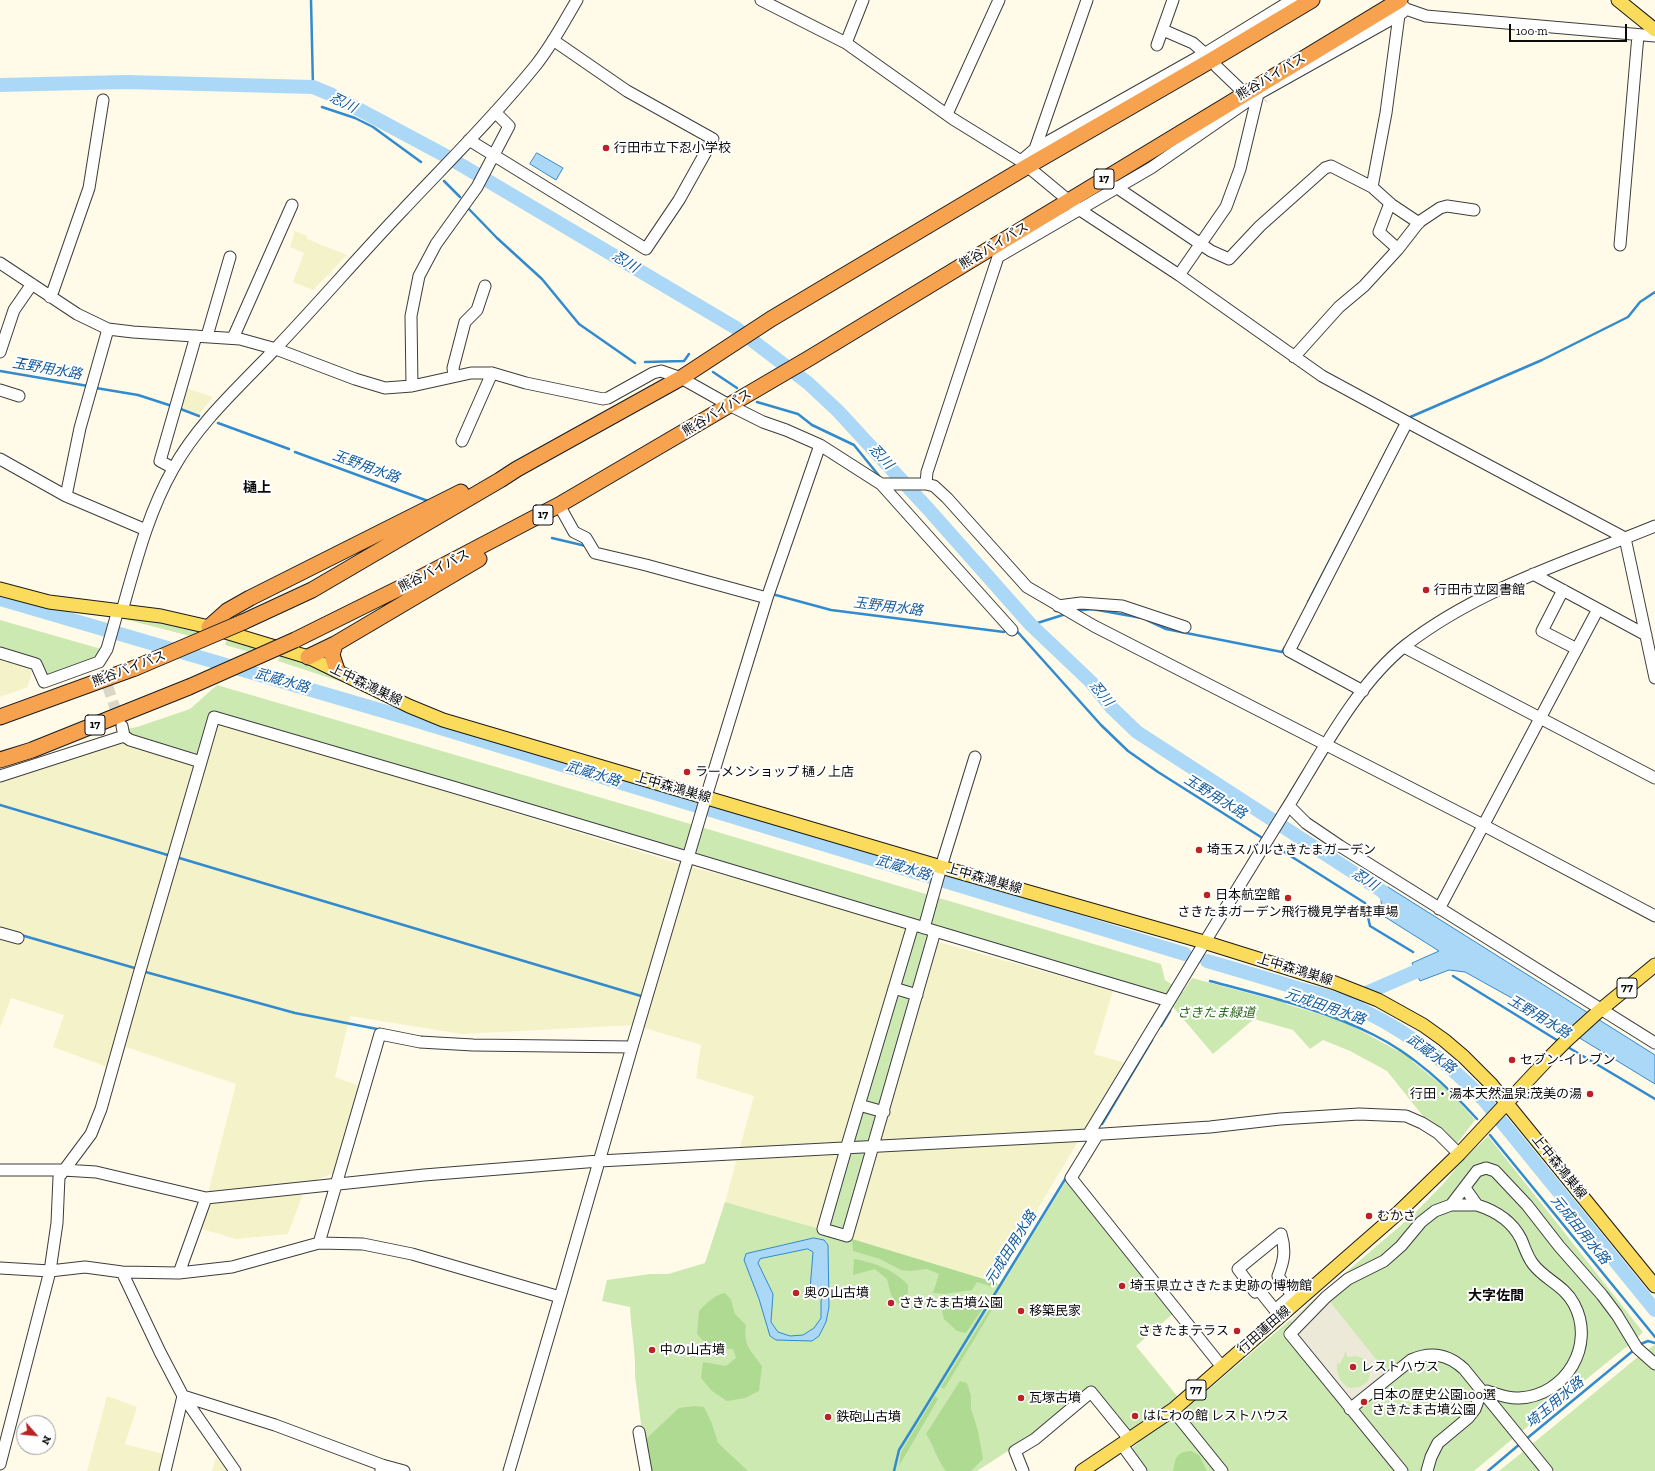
<!DOCTYPE html>
<meta charset="utf-8">
<style>
body{margin:0}
#map{position:relative;width:1655px;height:1471px;overflow:hidden;background:#fffbe8;font-family:"Zilla Slab",serif}
canvas{display:block}
.north{position:absolute;left:16px;top:1415px;width:40px;height:40px;box-sizing:border-box;background:#fff;border:1px solid #9d9d9d;border-radius:50%;rotate:117deg;font-size:11px;font-weight:700;line-height:16px;text-align:center;color:#0a0a0a}
.north::after{content:'';display:block;margin:auto;width:14px;height:18px;background:#bb2223;clip-path:polygon(50% 0,100% 100%,50% 72%,0 100%)}
.scale{position:absolute;left:1509px;top:24px;width:118px;height:18px;box-sizing:border-box;border:2px solid #0a0a0a;border-top:0;padding-left:5px;font-size:12px;line-height:14px;white-space:nowrap;color:#0a0a0a;-webkit-text-stroke:3px #fff;paint-order:stroke}
</style>
<div id="map">
<canvas width="1655" height="1471"></canvas>
<div class="north">N</div>
<div class="scale">100 m</div>
</div>
<script>
const ctx = document.querySelector('canvas').getContext('2d');
ctx.lineJoin = 'round';
function fillPath(path, color) { ctx.fillStyle = color; ctx.fill(path, 'evenodd'); }
function stroke(path, color, width, dash) { ctx.strokeStyle = color; ctx.lineWidth = width; ctx.lineCap = dash ? 'butt' : 'round'; ctx.setLineDash(dash || []); ctx.stroke(path); }
function drawText(font, color, halo, rows, align = 'center') {
  ctx.font = font + ' "Zilla Slab","Noto Sans JP",serif'; ctx.lineWidth = 4; ctx.setLineDash([]); ctx.textBaseline = 'middle'; ctx.strokeStyle = halo; ctx.fillStyle = color; for (const [text, x, y, turn = 0] of rows) {
    ctx.save(); ctx.translate(x, y); ctx.rotate((+turn || 0) * Math.PI / 180); ctx.textAlign = isNaN(turn) ? turn : align; if (halo) ctx.strokeText(text, 0, 0); ctx.fillText(text, 0, 0); ctx.restore();
  }
}
const farmland = new Path2D(`
 M295,231L307,236V239L347,255L313,290L293,282L304,253L290,247Z
 M185,388L213,397L199,414L179,407Z
 M0,657L29,666L28,669L32,671L28,687L0,697Z
 M216,721L680,864L832,904L909,926L820,1229L725,1202L754,1096L696,1078L701,1045L635,1025L462,1034L350,1016L335,1077L362,1087L337,1172L307,1183L288,1234L236,1239L199,1228L236,1084L126,1047L118,1071L53,1047L64,1015L11,998L0,1028V778L117,741L205,764Z
 M935,941L1113,991L1094,1054L1125,1063L994,1282L848,1238Z
 M107,1396L137,1407L125,1444L167,1455L163,1471H87Z
 M216,1457L227,1471H212Z`);
const green = new Path2D(`
 M129,617L164,621L200,631L199,635L194,637L128,620Z
 M0,620L101,649L94,660L50,678L0,650Z
 M227,639L256,647L253,653L225,645Z
 M282,655L317,667L354,686L278,661L280,656Z
 M217,685L694,825L1161,964L1165,980L1183,992L1192,978L1274,1000L1275,998L1286,1001V1004L1332,1018L1333,1015L1353,1023L1352,1026L1398,1051L1400,1048L1414,1058L1412,1061L1449,1091L1475,1120L1456,1145L1445,1130L1427,1121L1387,1071L1350,1051L1323,1040L1310,1049L1293,1030L1254,1019L1213,1054L1173,1007L1180,996L1170,992L1166,997L939,930L848,1238L1002,1285L1067,1179L1175,1312L1136,1346L1187,1408L1413,1215L1444,1183L1459,1164L1488,1136L1643,1332L1636,1339L1646,1351L1654,1345L1655,1346V1471H1499L1525,1450L1515,1437L1474,1471H1145L1129,1450L1138,1443L1092,1387L1033,1439L1011,1449L977,1471H647L635,1376C636,1353 631,1330 630,1307L602,1301L607,1280L650,1274H668L705,1263L725,1202L820,1229L911,922L214,714L199,758L130,736L127,729L137,727L190,709ZM1630,1344L1639,1356L1531,1445L1521,1432Z`);
const forest = new Path2D(`
 M852,1239L997,1283L995,1288L977,1282L972,1290L945,1294L933,1293L939,1274L927,1269L910,1271L901,1270L880,1259L853,1251Z
 M854,1259C875,1263 893,1269 908,1285V1299L898,1304L891,1295L887,1279L875,1269L853,1275Z
 M725,1293L731,1300L735,1314L746,1325C743,1345 751,1351 762,1366L759,1391L745,1398L727,1401L712,1391L701,1378L703,1362L726,1366L736,1358L733,1349L708,1346L697,1334L699,1311C706,1304 714,1295 725,1293Z
 M973,1300L986,1303L966,1333L957,1331L944,1319L940,1302Z
 M992,1305L993,1308L944,1389L941,1387Z
 M960,1381L967,1383L971,1396V1409L978,1431L983,1459L971,1471H946C937,1460 934,1446 926,1434Z
 M935,1396L938,1399L899,1466L901,1452Z
 M695,1406L704,1407L712,1424L718,1443L748,1471H647L644,1444L648,1437L679,1408Z
 M1191,1451L1199,1455L1207,1471H1173C1176,1457 1176,1452 1191,1451Z`);
const plaza = new Path2D(`
 M1323,1293L1387,1373L1351,1403L1290,1329L1294,1325L1290,1320ZM1346,1351L1347,1357L1356,1356L1362,1358L1368,1364L1370,1370L1369,1378L1367,1382L1360,1387L1352,1388L1347,1387L1340,1380L1337,1370V1363L1340,1364Z`);
const water = new Path2D(`
 M537,153L563,168L556,180L530,164Z
 M1388,887L1655,1055V1084L1537,1012L1465,972L1449,970L1420,981L1412,963L1439,951L1382,915L1381,899Z
 M814,1238L824,1240L828,1245L829,1307L826,1322L819,1336L812,1341L776,1340L770,1336L759,1299L744,1260L746,1254ZM808,1249L813,1252L810,1290L812,1291L815,1288L825,1296L821,1300V1318L814,1328L803,1335L790,1336L778,1332L771,1322L773,1294L758,1263L760,1259Z`);
const stream = new Path2D(`
 M311,0L313,87
 M322,107L355,118L373,127L421,162
 M444,181L460,197
 M467,207L497,238L542,279L579,324L635,363
 M645,362L684,361L689,354
 M0,371L88,386
 M713,372L737,388
 M96,388L138,395L172,406
 M757,402L798,414L812,425L854,445L880,477
 M178,408L199,416
 M1408,418L1542,360L1628,317L1640,302L1655,292
 M218,423L289,449
 M295,452L428,501
 M552,538L586,546
 M772,594L831,610L1004,632
 M1308,602L1401,423
 M1074,611L1092,609L1142,618
 M1147,620L1166,629L1282,652L1285,647
 M1031,625L1066,614
 M1015,629L1101,725L1128,751L1158,772L1264,839
 M0,805L171,856
 M1270,843L1365,903L1370,926L1413,952
 M176,857L641,996
 M21,935L138,969
 M142,971L295,1013L377,1029
 M1453,976L1560,1042
 M1210,981C1265,996 1323,1009 1374,1035C1414,1055 1447,1086 1477,1119
 M1161,1026L1170,1011V1008
 M1566,1046L1655,1099
 M1102,1124L1152,1040
 M1490,1135L1655,1337
 M1641,1344L1648,1341L1655,1343
 M1525,1440L1634,1350
 M894,1471L899,1450L917,1421L1067,1176
 M1488,1471L1521,1443`);
const river = new Path2D(`
 M0,85L126,82L313,87L330,94L446,156L736,328L808,383L838,411L930,511L1031,625L1091,682L1112,708L1137,732L1382,891L1396,906
 M0,599L414,720L1185,954
 M1207,961C1238,970 1269,979 1300,989C1315,993 1332,997 1347,1003C1400,1026 1445,1059 1484,1100L1655,1310
 M1355,998L1433,964`);
const minorTunnel = new Path2D(`
 M1248,97L1261,101L1264,98
 M102,670L120,722`);
const minor = new Path2D(`
 M761,0L846,43L953,119L1021,161L1080,210L1179,275L1322,376L1407,422
 M1398,1L1406,9L1426,16L1655,36
 M1403,12L1399,15L1386,113L1372,187L1392,205L1419,223
 M1163,30L1193,43L1202,51
 M846,43L863,0
 M1157,45L1173,0
 M1216,66L1241,90
 M947,114L999,0
 M469,140L646,249L679,200L713,139L627,91L553,40
 M1035,149L1209,51L1292,0
 M1021,161L1035,149L1087,0
 M1116,187L1211,251L1229,259L1260,226L1325,168L1331,166L1372,187
 M1390,203L1379,232L1398,249
 M1620,245L1638,35
 M0,263L77,314L108,329L133,332L240,339L276,349L355,379L385,388L412,386L471,373H492L526,383L603,399L608,398L653,373L661,371L681,378L729,405L763,422L786,430L820,445L881,484H926L934,486L947,498L1027,587L1094,626L1483,825L1655,916
 M1179,275L1226,207L1240,169L1258,94L1399,15
 M50,297L53,291L89,188L103,100
 M207,336L230,257
 M233,338L292,205
 M0,352L14,310L32,284
 M1294,357L1339,307L1364,286L1398,249L1419,222L1440,208L1447,206L1474,210
 M454,376L453,368L465,322L477,310L485,286
 M412,386L411,316L419,276L436,244L477,187L509,126L495,112
 M0,390L19,396
 M462,441L492,373
 M0,459L66,496L146,530
 M173,468L160,461L196,336
 M881,484L1012,630
 M926,484L927,472L998,257L1151,168L1258,94
 M66,496L80,428L108,329
 M559,505L574,532L586,538L595,553L646,565L767,598
 M1533,574L1646,635
 M1563,590L1542,631L1577,649
 M1058,606L1081,603L1122,606L1185,627
 M122,611C136,562 148,513 173,469C199,422 240,386 276,348C319,303 359,256 402,211C447,163 494,117 536,65C552,45 564,22 577,0
 M1404,647L1655,778
 M0,653L36,664L44,682L99,662L107,649L118,610
 M1363,691L1289,651L1407,422L1625,538L1655,678
 M122,726L124,736L130,740L201,762L214,717L453,787L1169,1001
 M0,776L124,736
 M1289,806L1306,823L1340,846L1655,1043
 M1439,909L1598,609
 M913,925L846,1149L823,1229L847,1236L935,931
 M924,928L941,867L975,757
 M0,933L18,938
 M894,988L917,995
 M859,1105L884,1112
 M1098,1134L1071,1178L1222,1367
 M1088,1135C1153,1027 1218,920 1284,813C1318,759 1356,684 1406,645C1480,588 1570,561 1655,526
 M0,1170H63L96,1172L206,1198L424,1175L599,1161L1088,1135L1210,1127L1280,1119L1359,1114L1406,1116L1422,1123L1438,1133L1459,1154
 M1465,1188L1477,1205H1451L1477,1171L1486,1168L1495,1171L1527,1205L1559,1246L1602,1295L1617,1315L1637,1348L1655,1364
 M1281,1234C1286,1250 1284,1261 1278,1276L1292,1295L1275,1310L1259,1290L1255,1292L1238,1269Z
 M0,1268L50,1271L85,1267L122,1272L179,1273L232,1267L319,1243
 M122,1272L160,1352L183,1396L235,1471
 M179,1273L206,1198
 M560,1297L632,1047
 M1350,1409L1411,1360C1431,1351 1448,1354 1464,1369L1547,1471
 M1176,1414L1222,1471
 M639,1432L646,1471
 M1122,1445L1141,1471
 M0,1464L50,1271L57,1223L59,1177L91,1134L101,1109L139,974L201,762
 M381,1470L382,1465L404,1471
 M165,1471L183,1396L275,1425L382,1465
 M509,1471L560,1297L412,1254L363,1244L319,1243L380,1034L420,1042L473,1045L632,1047L706,797L767,598L820,445
 M1023,1471L1015,1451L1035,1439L1091,1392L1130,1440
 M1402,1471L1290,1334L1326,1297L1348,1279L1384,1261L1401,1246L1421,1222L1435,1211L1451,1205
 M1427,1471L1431,1457L1438,1443L1468,1418L1475,1409L1480,1395L1487,1391C1497,1394 1508,1399 1519,1398C1566,1396 1596,1345 1574,1304C1564,1285 1545,1280 1533,1264C1527,1256 1525,1248 1521,1239C1512,1221 1496,1211 1477,1205`);
const major = new Path2D(`
 M1618,0L1655,30
 M0,589L49,602L161,616L209,627L308,657L409,706L443,720L941,867L1204,942L1335,983L1378,1000L1423,1025L1444,1040L1464,1057L1491,1084L1655,1286
 M1082,1471L1174,1409L1398,1213L1459,1154L1545,1062L1567,1040L1599,1011L1655,965`);
const highway = new Path2D(`
 M243,622L312,590L500,480L517,469L681,378L771,319L1028,166L1210,61L1312,0
 M209,627L227,611L250,598L461,492
 M295,640L420,578L559,505L808,359L1400,0
 M335,644L332,655L337,670
 M308,657L335,644L479,559
 M0,717L135,668
 M0,760L32,750L189,687`);
const highwayBridge = new Path2D(`
 M135,668L243,622
 M189,687L295,640`);
const markers = [
 [606,148,4,"#bb2223"],
 [1426,590,4,"#bb2223"],
 [687,772,4,"#bb2223"],
 [1199,850,4,"#bb2223"],
 [1207,895,4,"#bb2223"],
 [1288,898,4,"#bb2223"],
 [1512,1060,4,"#bb2223"],
 [1590,1094,4,"#bb2223"],
 [1369,1216,4,"#bb2223"],
 [1122,1286,4,"#bb2223"],
 [796,1293,4,"#bb2223"],
 [891,1303,4,"#bb2223"],
 [1021,1311,4,"#bb2223"],
 [1237,1331,4,"#bb2223"],
 [652,1350,4,"#bb2223"],
 [1353,1367,4,"#bb2223"],
 [1021,1398,4,"#bb2223"],
 [1364,1402,4,"#bb2223"],
 [1135,1416,4,"#bb2223"],
 [828,1417,4,"#bb2223"]
];
const shields = [
 [1104,179,20],
 [543,515,20],
 [95,725,20],
 [1627,988,20],
 [1196,1390,20]
];
const shieldNames = [
 ["17",1104,179],
 ["17",543,515],
 ["17",95,725],
 ["77",1627,988],
 ["77",1196,1390]
];
const streetNames = [
 ["熊谷バイパス",1271,77,-31],
 ["熊谷バイパス",994,246,-31],
 ["熊谷バイパス",717,413,-31],
 ["熊谷バイパス",434,571,-27],
 ["熊谷バイパス",129,669,-21],
 ["上中森鴻巣線",366,685,26],
 ["上中森鴻巣線",673,788,16],
 ["上中森鴻巣線",984,879,16],
 ["上中森鴻巣線",1295,970,17],
 ["上中森鴻巣線",1559,1167,51],
 ["行田蓮田線",1264,1330,-41]
];
const poiNames = [
 ["行田市立下忍小学校",614,148],
 ["行田市立図書館",1434,590],
 ["ラーメンショップ 樋ノ上店",695,772],
 ["埼玉スバルさきたまガーデン",1207,850],
 ["日本航空館",1215,895],
 ["さきたまガーデン飛行機見学者駐車場",1288,912,"center"],
 ["セブン-イレブン",1520,1060],
 ["行田・湯本天然温泉;茂美の湯",1582,1094,"right"],
 ["むかさ",1377,1216],
 ["埼玉県立さきたま史跡の博物館",1130,1286],
 ["奥の山古墳",804,1293],
 ["さきたま古墳公園",899,1303],
 ["移築民家",1029,1311],
 ["さきたまテラス",1229,1331,"right"],
 ["中の山古墳",660,1350],
 ["レストハウス",1361,1367],
 ["日本の歴史公園100選",1372,1395],
 ["さきたま古墳公園",1372,1410],
 ["瓦塚古墳",1029,1398],
 ["はにわの館 レストハウス",1143,1416],
 ["鉄砲山古墳",836,1417]
];
const parkNames = [
 ["さきたま緑道",1216,1013]
];
const waterNames = [
 ["忍川",343,103,27],
 ["忍川",625,262,31],
 ["玉野用水路",47,369,10],
 ["忍川",881,457,47],
 ["玉野用水路",366,467,20],
 ["玉野用水路",888,607,7],
 ["武蔵水路",282,681,16],
 ["忍川",1101,694,50],
 ["武蔵水路",593,774,17],
 ["玉野用水路",1215,797,32],
 ["武蔵水路",903,868,17],
 ["忍川",1365,880,33],
 ["元成田用水路",1325,1007,19],
 ["玉野用水路",1539,1017,31],
 ["武蔵水路",1431,1054,36],
 ["元成田用水路",1580,1230,51],
 ["元成田用水路",1011,1248,-58],
 ["埼玉用水路",1555,1403,-40]
];
const neighbourhoodNames = [
 ["樋上",257,488],
 ["大字佐間",1496,1296]
];
fillPath(farmland, '#f4f2c9');
fillPath(green, '#cce9b2');
fillPath(forest, '#afda91');
fillPath(plaza, '#ede9d9');
fillPath(water, '#acd8f7');
stroke(water, '#328acf', 1);
stroke(stream, '#328acf', 2.5);
stroke(river, '#acd8f7', 14);
stroke(minorTunnel, '#dad7c7', 11, [11, 5.5]);
stroke(minor, '#3d3d3d', 13);
stroke(major, '#1b1b1b', 15);
stroke(highway, '#1b1b1b', 17);
stroke(minor, '#fff', 11);
stroke(major, '#fbdb5c', 13);
stroke(highway, '#f7a24e', 15);
stroke(highwayBridge, '#1b1b1b', 17, []);
stroke(highwayBridge, '#f7a24e', 15);
for (const [x, y, r, color] of markers) { const dot = new Path2D(); dot.arc(x, y, r, 0, 2 * Math.PI); ctx.fillStyle = color; ctx.fill(dot); stroke(dot, '#fff', 1.5); }
for (const [x, y, w] of shields) { const box = new Path2D(); box.roundRect(x - w / 2, y - 10, w, 20, 3); ctx.fillStyle = '#fff'; ctx.fill(box); stroke(box, '#0a0a0a', 1); }
drawText('bold 12px', '#0a0a0a', null, shieldNames);
drawText('13px', '#0a0a0a', '#fff', streetNames);
drawText('13px', '#0a0a0a', '#fff', poiNames, 'left');
drawText('italic 13px', '#27621b', '#fff', parkNames);
drawText('italic 14px', '#145b9c', '#fff', waterNames);
drawText('bold 14px', '#0a0a0a', '#fff', neighbourhoodNames);
</script>
